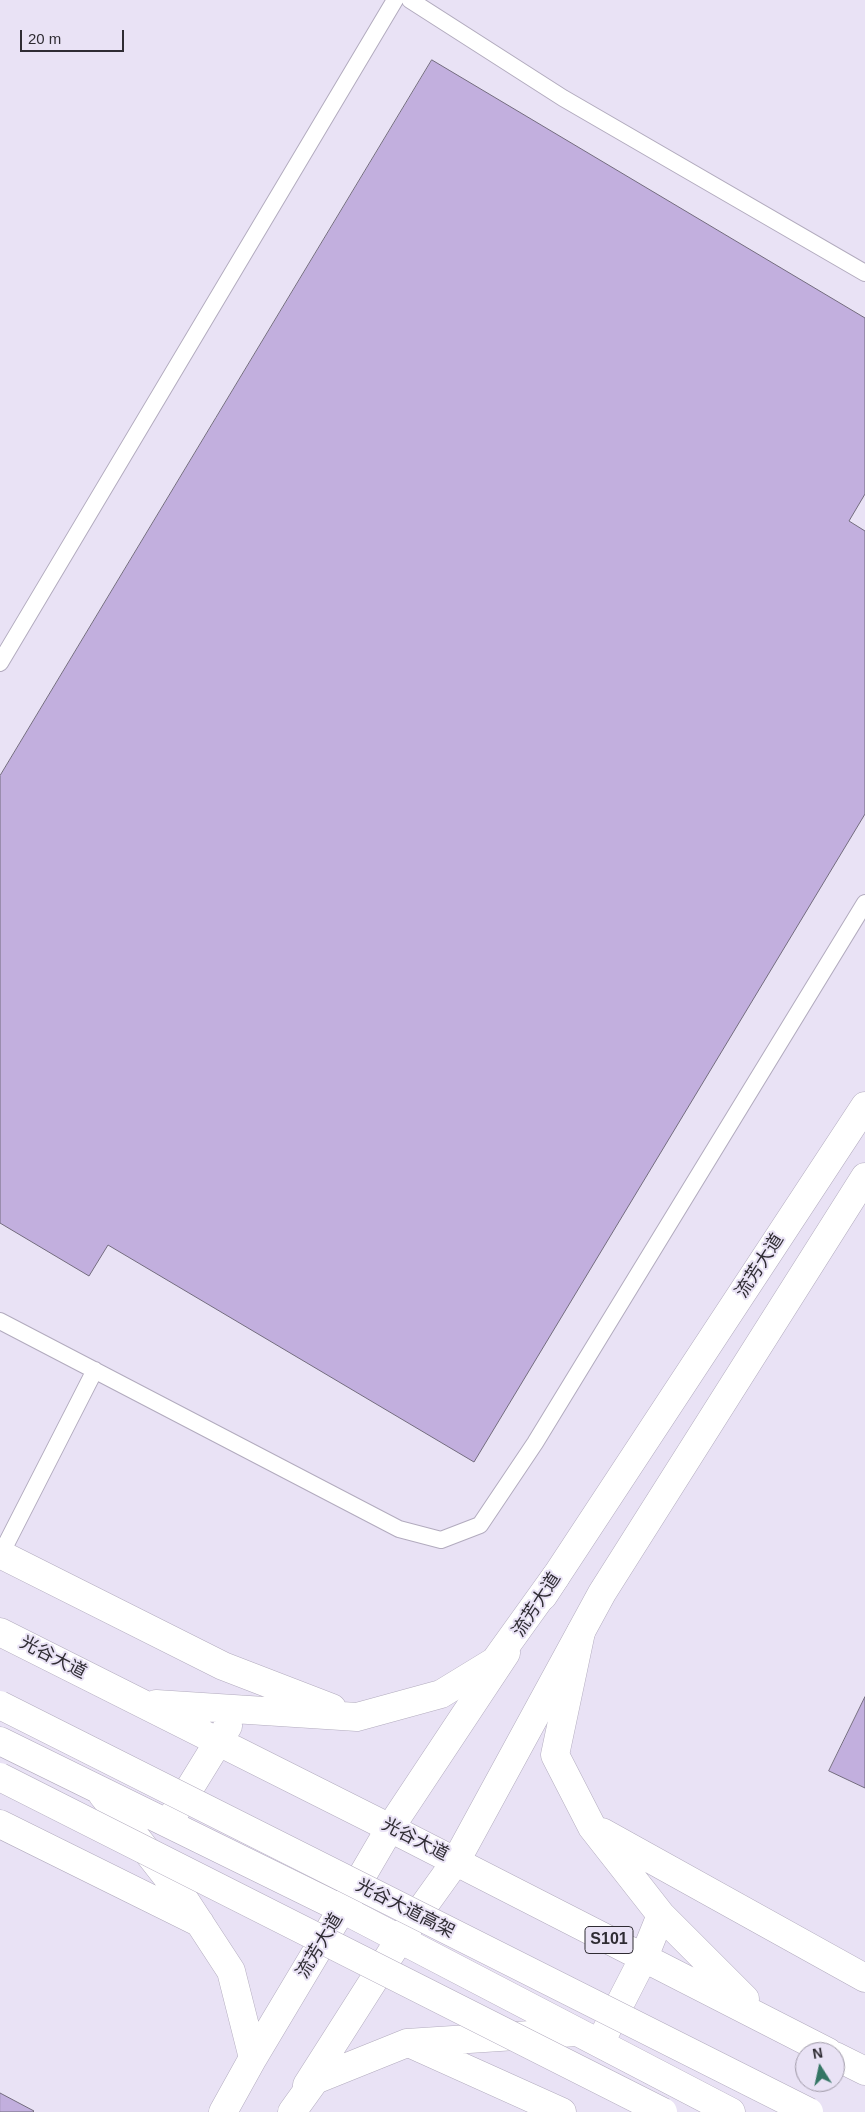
<!DOCTYPE html>
<meta charset="utf-8">
<style>
body{margin:0}
#map{position:relative;width:865px;height:2112px;overflow:hidden;background:#e9e2f5;font-family:Helvetica,sans-serif}
canvas{display:block}
.north{position:absolute;left:795px;top:2042px;width:50px;height:50px;box-sizing:border-box;background:#e9e2f5;border:1px solid #9f99a7;border-radius:50%;rotate:350deg;font-size:14px;font-weight:700;line-height:20px;text-align:center;color:#2f2c33}
.north::after{content:'';display:block;margin:auto;width:18px;height:22px;background:#347564;clip-path:polygon(50% 0,100% 100%,50% 72%,0 100%)}
.scale{position:absolute;left:20px;top:30px;width:104px;height:22px;box-sizing:border-box;border:2px solid #2f2c33;border-top:0;padding-left:6px;font-size:15px;line-height:18px;white-space:nowrap;color:#2f2c33;-webkit-text-stroke:4px #e9e2f5;paint-order:stroke}
</style>
<div id="map">
<canvas width="865" height="2112"></canvas>
<div class="north">N</div>
<div class="scale">20 m</div>
</div>
<script>
const ctx = document.querySelector('canvas').getContext('2d');
ctx.lineJoin = 'round';
function fillPath(path, color) { ctx.fillStyle = color; ctx.fill(path, 'evenodd'); }
function stroke(path, color, width, dash) { ctx.strokeStyle = color; ctx.lineWidth = width; ctx.lineCap = dash ? 'butt' : 'round'; ctx.setLineDash(dash || []); ctx.stroke(path); }
function drawText(font, color, halo, rows, align = 'center') {
  ctx.font = font + ' Helvetica,"Noto Sans SC",sans-serif'; ctx.lineWidth = 4; ctx.setLineDash([]); ctx.textBaseline = 'middle'; ctx.strokeStyle = halo; ctx.fillStyle = color; for (const [text, x, y, turn = 0] of rows) {
    ctx.save(); ctx.translate(x, y); ctx.rotate((+turn || 0) * Math.PI / 180); ctx.textAlign = isNaN(turn) ? turn : align; if (halo) ctx.strokeText(text, 0, 0); ctx.fillText(text, 0, 0); ctx.restore();
  }
}
const building = new Path2D(`
 M432,60L865,318V494L849,521L865,531V814L474,1462L108,1245L89,1276L0,1223V776Z
 M865,1697V1788L829,1771Z
 M0,2093L34,2111L33,2112H0Z`);
const lane = new Path2D(`
 M410,0L563,98L865,273
 M0,663L395,0
 M0,1321L399,1529L441,1540L480,1525L535,1443L865,903
 M1,1554L95,1370`);
const secondary = new Path2D(`
 M543,1596L865,1106
 M456,1861L602,1593L865,1177
 M345,1905L390,1828L506,1653`);
const primary = new Path2D(`
 M0,1554L223,1666L332,1708
 M0,1632L390,1828L828,2052
 M581,1632L555,1755L592,1827L661,1915L745,1999
 M156,1704L357,1717L441,1694L495,1661L556,1576
 M0,1741L342,1909L731,2112
 M102,1794L182,1896L231,1971L253,2058
 M172,1817L228,1726
 M0,1824L200,1923
 M602,1832L865,1978
 M604,2035L644,1957L661,1915
 M411,2044L562,2112
 M835,2056L865,2071
 M307,2085L400,1939L456,1861
 M223,2112L253,2058L342,1909
 M292,2112L315,2080L407,2043L577,2032`);
const highwayBridge = new Path2D(`
 M0,1705L809,2112
 M0,1777L663,2112`);
const shields = [
 [609,1940,48]
];
const shieldNames = [
 ["S101",609,1940]
];
const streetNames = [
 ["流芳大道",760,1266,-57],
 ["流芳大道",537,1605,-57],
 ["光谷大道",53,1658,27],
 ["光谷大道",415,1840,27],
 ["光谷大道高架",405,1909,27],
 ["流芳大道",320,1946,-59]
];
fillPath(building, '#c2afde');
stroke(building, '#736c7e', 1);
stroke(lane, '#b2abbe', 18);
stroke(secondary, '#b2abbe', 29);
stroke(primary, '#b2abbe', 29);
stroke(lane, '#fff', 16);
stroke(secondary, '#fff', 28);
stroke(primary, '#fff', 28);
stroke(highwayBridge, '#b2abbe', 29, []);
stroke(highwayBridge, '#fff', 28);
for (const [x, y, w] of shields) { const box = new Path2D(); box.roundRect(x - w / 2, y - 13.5, w, 27, 4); ctx.fillStyle = '#e9e2f5'; ctx.fill(box); stroke(box, '#2f2c33', 1); }
drawText('bold 16px', '#2f2c33', null, shieldNames);
drawText('18px', '#2f2c33', '#e9e2f5', streetNames);
</script>
